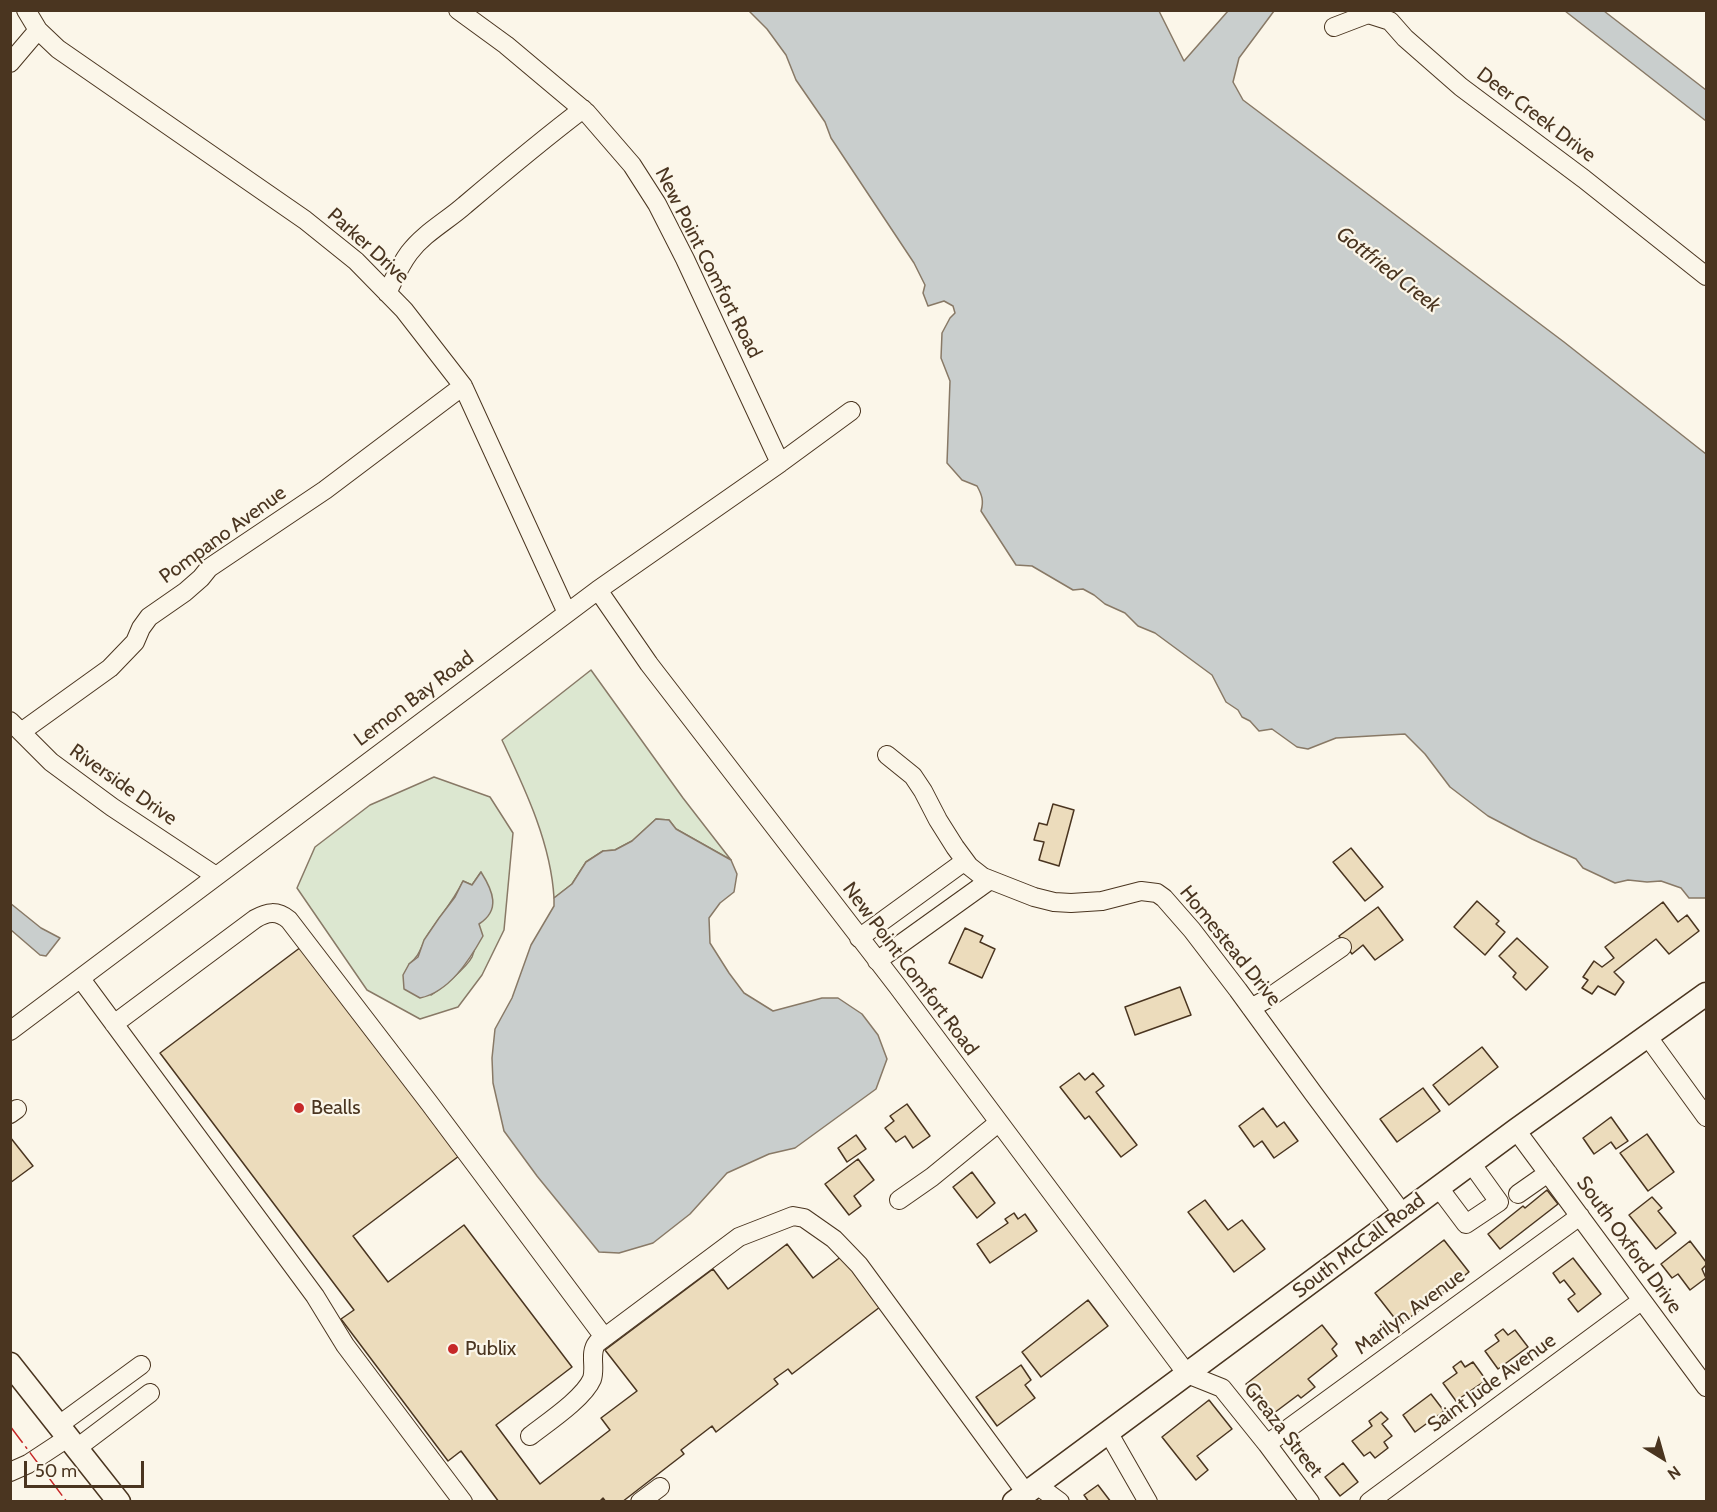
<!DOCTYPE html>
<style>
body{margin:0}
#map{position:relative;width:1717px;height:1512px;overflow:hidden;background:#fbf6e9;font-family:Cabin,sans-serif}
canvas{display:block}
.frame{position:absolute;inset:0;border:12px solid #4a3520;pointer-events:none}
.north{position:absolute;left:1633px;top:1428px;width:60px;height:60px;-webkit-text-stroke:4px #fbf6e9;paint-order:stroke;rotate:143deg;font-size:16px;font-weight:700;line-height:24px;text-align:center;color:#4a3520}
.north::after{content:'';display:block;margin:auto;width:21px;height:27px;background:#4a3520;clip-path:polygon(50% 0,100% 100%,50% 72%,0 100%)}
.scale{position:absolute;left:24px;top:1461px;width:120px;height:27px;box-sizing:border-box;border:3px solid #4a3520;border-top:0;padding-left:8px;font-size:18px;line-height:21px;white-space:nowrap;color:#4a3520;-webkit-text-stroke:4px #fbf6e9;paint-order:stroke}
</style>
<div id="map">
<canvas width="1717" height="1512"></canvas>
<div class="frame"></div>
<div class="north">N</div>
<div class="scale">50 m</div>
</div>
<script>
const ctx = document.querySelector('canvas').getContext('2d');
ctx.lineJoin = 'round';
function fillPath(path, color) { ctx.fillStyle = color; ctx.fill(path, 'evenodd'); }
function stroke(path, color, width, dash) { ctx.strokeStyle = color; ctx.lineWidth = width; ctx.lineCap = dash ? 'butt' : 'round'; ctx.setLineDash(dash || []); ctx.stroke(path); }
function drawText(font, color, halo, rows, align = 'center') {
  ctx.font = font + ' Cabin,sans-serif'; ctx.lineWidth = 4.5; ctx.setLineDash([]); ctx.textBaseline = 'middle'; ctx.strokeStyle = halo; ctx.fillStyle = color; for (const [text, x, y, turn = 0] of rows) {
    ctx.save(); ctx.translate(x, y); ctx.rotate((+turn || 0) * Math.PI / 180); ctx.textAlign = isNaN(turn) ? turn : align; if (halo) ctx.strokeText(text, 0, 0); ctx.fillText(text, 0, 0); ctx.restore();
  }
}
const green = new Path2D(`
 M591,670L683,798L731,860L676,829L669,820L656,819L632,841L615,850L603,851L586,862L572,884L554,898C551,843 525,789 502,740Z
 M434,777L490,797L513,833L504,930L482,975L458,1007L420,1019L367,990L297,888L315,847L370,805ZM481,872C480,896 481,935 472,957C467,967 441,989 431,995L409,964C421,955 421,945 429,933C441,915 454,900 463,881L472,885Z`);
const water = new Path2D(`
 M749,11H1159L1184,61L1228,11H1274L1239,58L1233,82L1243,100L1564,342L1706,454V898H1689L1681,888L1661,881L1647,882L1628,880L1615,883L1583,868L1576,859L1532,839L1488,816L1450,787L1425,754L1405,734L1336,738L1308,749L1297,747L1272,729L1259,731L1250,721L1242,717L1238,710L1226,702L1212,675L1155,633L1138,626L1125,613L1105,604L1094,595L1083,589L1073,590L1032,566L1016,565L981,511C984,501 982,495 977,486L962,480L947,463L950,381L941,358L942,333L950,318L955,313L953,306L944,301L928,306L923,293L925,285L914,263L831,138L825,122L796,80L786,55L767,29Z
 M1565,11H1604L1706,90V121Z
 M656,819L669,820L676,829L731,860L737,874L734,892L720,903L709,918L710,943L729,973L744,993L773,1011L822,998H838L862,1014L878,1035L887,1059L876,1089L795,1148L769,1154L727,1173L690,1214L653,1243L619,1253L599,1252L537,1176L504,1131L493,1083L492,1058L495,1029L512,998L531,945L554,906V898L572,884L586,862L603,851L615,850L632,841Z
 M481,872C493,891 501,910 479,924L483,936C469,961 449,992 420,998L404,989L403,975L409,964L418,957L424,940L439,918L455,897L463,881L472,885Z
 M10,903L41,928L60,938L46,956L40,955L11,930Z`);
const building = new Path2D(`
 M1053,804L1074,810L1059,866L1039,860L1044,842L1034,840L1039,823L1047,825Z
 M1351,848L1383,887L1365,901L1333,862Z
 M1477,901L1499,921L1496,924L1505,932L1485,955L1454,927Z
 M1663,902L1678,922L1687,915L1699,931L1669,954L1656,939L1614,972L1624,982L1615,995L1598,986L1592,994L1582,988L1588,980L1583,977L1594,961L1602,967L1614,958L1605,947Z
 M1378,907L1403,940L1375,960L1363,945L1352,954L1339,936Z
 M965,928L983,936L980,942L995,949L982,978L949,963Z
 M1517,938L1548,967L1526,990L1513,977L1516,973L1499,956Z
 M301,947L459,1156L353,1236L388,1282L464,1225L572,1367L496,1425L540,1484L610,1430L601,1418L637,1391L605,1350L713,1269L728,1289L787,1244L813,1278L842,1256L880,1307L792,1374L788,1369L774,1379L778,1384L716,1432L712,1426L681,1450L684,1454L622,1502H606L603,1498L599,1502H499L461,1451L448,1461L341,1319L354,1310L160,1053Z
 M1180,987L1191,1015L1135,1035L1125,1007Z
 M1482,1047L1498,1067L1449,1105L1433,1085Z
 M1079,1073L1085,1080L1093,1073L1104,1086L1096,1092L1137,1145L1121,1157L1089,1116L1085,1119L1060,1087Z
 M1423,1088L1440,1111L1397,1142L1380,1119Z
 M907,1104L930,1136L913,1148L905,1136L896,1142L885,1128L894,1121L890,1116Z
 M1263,1108L1277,1127L1284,1122L1298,1141L1274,1158L1262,1141L1254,1147L1239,1126Z
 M1611,1117L1628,1141L1616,1149L1611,1142L1594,1154L1583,1138Z
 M1647,1134L1674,1172L1648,1191L1620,1153Z
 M856,1135L866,1149L847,1162L838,1148Z
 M10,1137L33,1166L10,1183Z
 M858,1159L874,1180L854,1196L861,1206L849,1215L825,1184Z
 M972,1172L995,1203L977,1218L953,1187Z
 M1547,1190L1558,1204L1500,1249L1488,1234L1523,1206L1525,1208Z
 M1652,1197L1662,1208L1658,1211L1676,1233L1656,1249L1629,1215Z
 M1205,1200L1228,1230L1242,1220L1265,1249L1234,1272L1188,1212Z
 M1014,1213L1018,1219L1025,1214L1037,1231L990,1263L977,1244L1008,1223L1005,1219Z
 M1444,1240L1469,1272L1400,1325L1375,1293Z
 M1690,1241L1706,1262V1265L1702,1269L1706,1278L1690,1290L1678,1274L1672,1278L1661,1264Z
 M1573,1258L1601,1294L1578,1312L1568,1299L1575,1294L1564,1280L1560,1283L1553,1273Z
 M1088,1300L1108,1326L1041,1377L1022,1352Z
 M1322,1325L1337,1344L1332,1349L1337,1356L1308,1379L1315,1387L1301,1398L1298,1395L1270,1416L1246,1384Z
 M1503,1329L1508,1335L1515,1330L1528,1347L1498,1369L1485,1351L1499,1341L1495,1335Z
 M1461,1361L1465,1367L1473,1362L1486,1380L1456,1401L1443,1383L1457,1373L1453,1367Z
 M1021,1365L1031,1380L1025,1385L1035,1398L997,1426L976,1397Z
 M1431,1394L1444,1411L1415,1432L1403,1415Z
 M1209,1400L1232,1429L1197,1456L1208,1470L1196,1480L1162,1437Z
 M1381,1412L1388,1419L1382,1424L1392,1436L1384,1442L1388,1448L1375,1458L1370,1452L1364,1456L1352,1441L1372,1426L1369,1421Z
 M1343,1463L1358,1482L1340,1496L1325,1477Z
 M1098,1485L1111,1502H1089L1084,1495Z`);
const minor = new Path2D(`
 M26,10L38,30L58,49L305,220L356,261L404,310L463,386L567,613
 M458,10L506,45L587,113L632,165L657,204L685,259L780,463
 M1334,27L1368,14L1390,21L1405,38L1461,87L1584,179L1706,276
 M10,63L38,30
 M387,293C394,279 400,265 409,253C424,233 447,221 465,205C504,172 542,140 583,109
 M598,590L649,664L898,987L1187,1374L1222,1388L1267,1444L1310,1502
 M10,721L51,762L112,807L216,876
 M21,732L110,668L135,642L141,628L149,617L185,592L201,578L209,568L325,490L463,386
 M887,755L913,776L923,791L938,820L955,847L969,866L983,877L1034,897L1054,902L1071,903L1102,901L1141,891L1157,893L1164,898L1192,930L1238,990L1313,1093L1403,1214
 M859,938L965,861
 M877,961L990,880
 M81,979L315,1296L345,1345L463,1502
 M1251,1008L1267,999L1342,947
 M114,1024L255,919C267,912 277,910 289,920L430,1104L604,1337
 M10,1031L598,590L780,463L851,411
 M1648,1037L1706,1117
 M10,1114L17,1109
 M1516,1130L1706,1387
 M1439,1188L1466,1224L1499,1202L1471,1163
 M1518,1194L1548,1173
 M899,1200L932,1177L998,1123
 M59,1425L141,1365
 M1108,1432L1148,1502
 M530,1436C548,1422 584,1398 592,1379C596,1367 589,1353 597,1343L739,1237L793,1216L804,1218L834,1239L859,1265L1026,1493
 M1267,1444L1580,1216
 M77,1448L150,1393
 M10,1472L28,1464L69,1437
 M1037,1485L1060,1502
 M640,1502L660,1487
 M1369,1502L1641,1301`);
const major = new Path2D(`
 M10,1364L119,1502
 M1014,1502L1516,1130L1706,994`);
const power = new Path2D(`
 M10,1426L67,1502`);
const markers = [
 [299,1108,6,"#c62828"],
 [453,1349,6,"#c62828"]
];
const streetNames = [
 ["Deer Creek Drive",1536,115,37],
 ["Parker Drive",368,246,42],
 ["New Point Comfort Road",708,263,63],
 ["Pompano Avenue",223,535,-36],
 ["Lemon Bay Road",414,699,-37],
 ["Riverside Drive",123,785,35],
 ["Homestead Drive",1230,946,51],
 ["New Point Comfort Road",910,969,53],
 ["South Oxford Drive",1629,1245,54],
 ["South McCall Road",1359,1246,-37],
 ["Marilyn Avenue",1410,1312,-36],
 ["Saint Jude Avenue",1492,1383,-36],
 ["Greaza Street",1283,1430,52]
];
const poiNames = [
 ["Bealls",311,1108],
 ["Publix",465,1349]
];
const waterNames = [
 ["Gottfried Creek",1388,270,38]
];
fillPath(green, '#dce7d0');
stroke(green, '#887966', 1.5);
fillPath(water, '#c9cecd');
stroke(water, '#887966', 1.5);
fillPath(building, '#ecdcbc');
stroke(building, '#4a3520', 1.5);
stroke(minor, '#4a3520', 20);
stroke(major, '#4a3520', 25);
stroke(minor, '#fbf6e9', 18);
stroke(major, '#fbf6e9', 22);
stroke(power, '#c62828', 1.5, [21, 4.5, 3, 4.5]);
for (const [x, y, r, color] of markers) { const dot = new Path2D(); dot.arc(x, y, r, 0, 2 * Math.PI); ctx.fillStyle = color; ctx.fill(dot); stroke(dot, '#fbf6e9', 2); }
drawText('20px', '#4a3520', '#fbf6e9', streetNames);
drawText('20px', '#4a3520', '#fbf6e9', poiNames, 'left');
drawText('italic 21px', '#4a3520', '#fbf6e9', waterNames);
</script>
